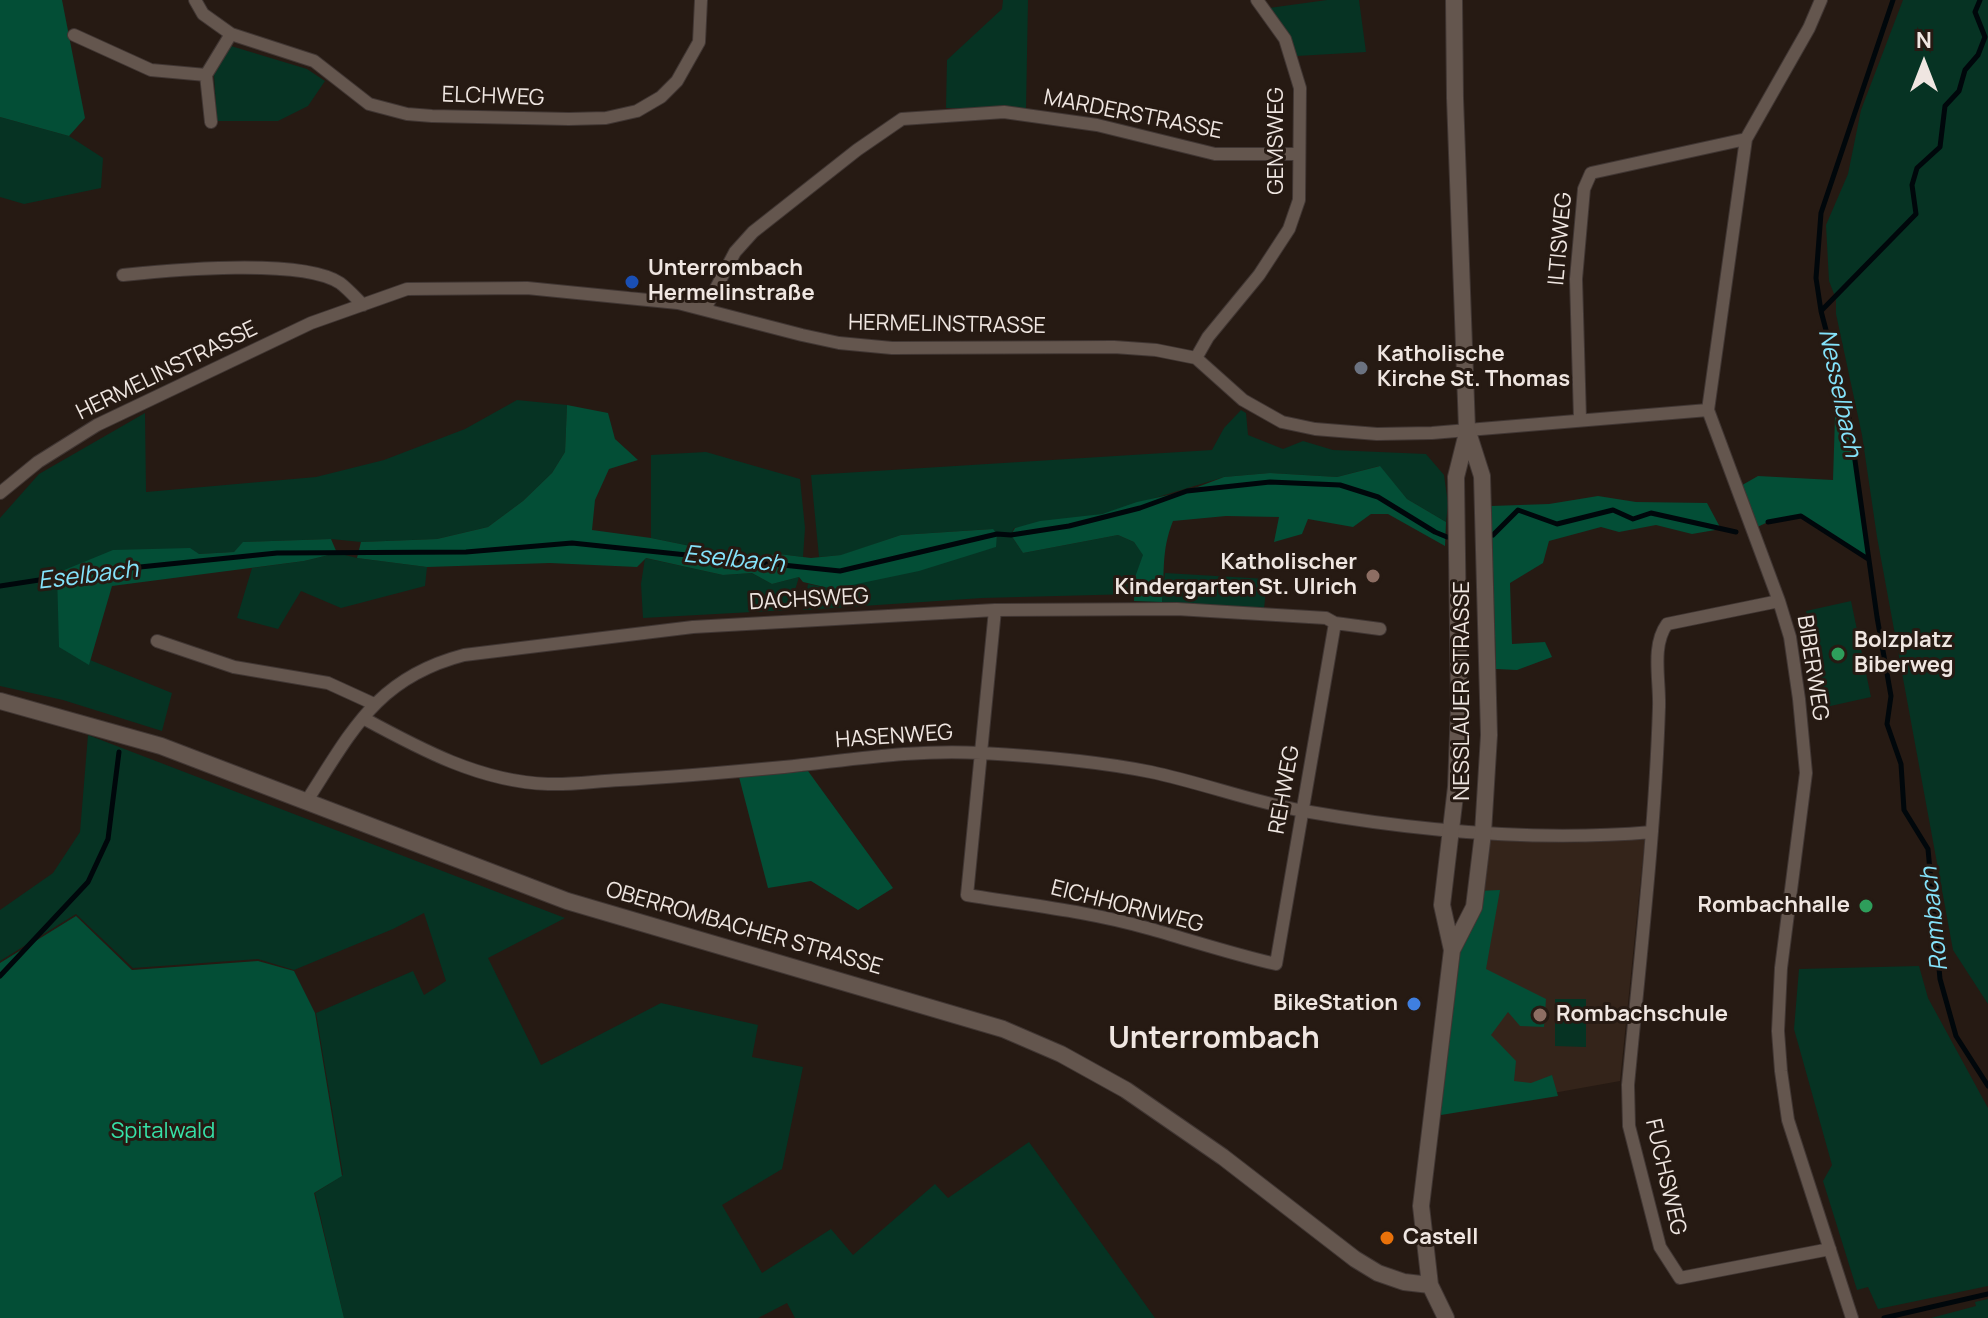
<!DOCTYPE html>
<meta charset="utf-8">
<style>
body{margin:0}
#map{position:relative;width:1988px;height:1318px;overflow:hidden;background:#261a13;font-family:Manrope,sans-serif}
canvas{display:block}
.north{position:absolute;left:1884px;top:24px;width:80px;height:80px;-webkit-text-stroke:6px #261a13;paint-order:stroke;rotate:0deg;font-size:22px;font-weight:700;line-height:32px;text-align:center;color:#efe6e1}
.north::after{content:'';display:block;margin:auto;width:28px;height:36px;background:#efe6e1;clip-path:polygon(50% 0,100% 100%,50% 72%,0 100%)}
</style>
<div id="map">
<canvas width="1988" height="1318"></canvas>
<div class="north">N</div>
</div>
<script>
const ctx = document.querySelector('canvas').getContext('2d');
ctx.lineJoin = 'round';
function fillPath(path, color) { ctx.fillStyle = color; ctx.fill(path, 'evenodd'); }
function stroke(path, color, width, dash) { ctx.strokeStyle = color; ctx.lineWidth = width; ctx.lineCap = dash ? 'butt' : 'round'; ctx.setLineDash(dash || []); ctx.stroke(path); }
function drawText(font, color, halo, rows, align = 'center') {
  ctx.font = font + ' Manrope,sans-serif'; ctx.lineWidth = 6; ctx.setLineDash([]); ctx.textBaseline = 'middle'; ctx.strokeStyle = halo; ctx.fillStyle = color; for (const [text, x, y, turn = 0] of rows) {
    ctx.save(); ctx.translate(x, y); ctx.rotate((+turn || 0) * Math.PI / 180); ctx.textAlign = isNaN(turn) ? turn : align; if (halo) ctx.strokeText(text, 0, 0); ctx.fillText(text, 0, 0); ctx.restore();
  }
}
const education = new Path2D(`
 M1645,837L1620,1081L1442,1113L1487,839L1574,843Z`);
const green = new Path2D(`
 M1003,0H1028L1026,109L946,108L947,60L1002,9Z
 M1327,0H1359L1366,52L1297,56L1269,8Z
 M1903,0H1988V1004L1953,950L1877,537L1862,435L1836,314V299L1829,281L1826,225L1848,174L1861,110Z
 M231,46L307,69L325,81L308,106L278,121H217L214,75Z
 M0,117L69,136L103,158L101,188L24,204L0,197Z
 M517,400L567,405L565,452L552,473L523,501L488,527L437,539L361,542L331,539L244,542L234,552L199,554L114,550L90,660L172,693L162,731L63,700L0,686V518L39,474L145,413L146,492L316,477L384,460L465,429Z
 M1241,410L1246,413L1248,435L1283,449L1303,441L1333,450L1426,454L1444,475L1448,504L1446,522L1407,499L1379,466L1337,477L1270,473L1224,477L1102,514L1014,528L1011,535L1023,553L1118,535L1134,542L1144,555L1135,577L1134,594L982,598L803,610L808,584L833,589L995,547L997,534L992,529L901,535L843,555L819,557L811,475L1212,450L1224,428Z
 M706,452L800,479L805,528L803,557L779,554L749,558L651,538V455Z
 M337,553L357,558L427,567L425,586L341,608L301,591L278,629L237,618L252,568L304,561Z
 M645,558L723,575L752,573L772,584L799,577L789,610L643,618L641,584Z
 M1165,573L1267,579L1264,609L1162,602Z
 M1851,601L1871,697L1826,707L1806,611Z
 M88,735L565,918L488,958L541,1065L661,1003L758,1025L752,1057L803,1067L782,1169L722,1205L762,1273L831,1229L853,1255L935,1184L948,1198L1029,1142L1155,1318H795L787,1303L758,1318H344L315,1193L343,1175L316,1013L413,971L424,995L446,981L424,913L393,929L294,970L258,959L133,968L76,914L0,961V910L53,873L80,832Z
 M1919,966L1928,998L1988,1108V1286L1878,1309L1868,1287L1857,1290L1823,1181L1832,1165L1794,1029L1799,969Z
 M1555,999H1586V1047L1555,1046Z
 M1988,1299V1318H1931L1976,1306L1975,1302Z`);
const forest = new Path2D(`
 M0,0H62L85,118L69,136L0,117Z
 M567,405L608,413L615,439L638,460L609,469L595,500L592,530L651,538L749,558L779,554L811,558L841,555L901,535L993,529L997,534L996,547L919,571L833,589L803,582L799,577L772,584L752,573L723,575L646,558L637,567L550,563L427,567L357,558L361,542L437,539L488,527L523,501L552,473L565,452Z
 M1835,417L1849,418L1869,560L1801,516L1768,522L1753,529L1737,488L1758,476L1833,480Z
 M1380,466L1407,499L1446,522L1445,546L1388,514H1371L1353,527L1308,519L1302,534L1274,542L1279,517L1226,516L1173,521C1161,551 1165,571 1162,602L1134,601L1135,577L1143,555L1134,542L1118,535L1023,553L1011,535L1015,528L1040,521L1102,514L1137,502L1187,491L1224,477L1270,473L1337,477Z
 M1598,496L1636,502L1707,503L1721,529L1692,534L1656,525L1619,532L1601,527L1549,541L1543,563L1510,583L1512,644L1545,642L1552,657L1517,670L1496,669L1491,506L1549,504Z
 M331,539L337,553L304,561L112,586L89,665L59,647L57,573L113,550L190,548L199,554L234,552L243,542Z
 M808,771L893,888L858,910L811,881L768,888L739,777Z
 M1500,890L1486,969L1546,999L1544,1027L1520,1026L1508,1012L1491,1035L1516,1061L1514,1081L1531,1083L1552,1075L1558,1096L1441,1115L1435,1110L1458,947L1478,891Z
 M76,916L132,970L258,961L294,971L315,1013L342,1176L314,1193L344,1318H0V963Z`);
const stream = new Path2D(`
 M1980,0L1975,12L1985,37L1978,55L1965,70L1959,91L1945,106L1940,147L1917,168L1912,185L1916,214L1821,311L1849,418L1877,617L1891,696L1887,724L1901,764L1904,810L1928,849L1940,979L1956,1036L1988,1086
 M1821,311L1816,278L1821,213L1893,0
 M1768,522L1801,516L1868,559
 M1493,535L1518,510L1557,524L1613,510L1633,519L1651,513L1736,532
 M0,586L91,572L277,553L466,552L572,543L840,571L997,534L1011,535L1069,526L1140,508L1187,491L1270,482L1340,485L1378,497L1435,532L1447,537
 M0,976L88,882L108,839L119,752
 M1884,1318L1988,1294`);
const street = new Path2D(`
 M195,0L203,14L231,34L314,61L369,104L407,114L432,116L569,119L606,118L637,111L661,97L677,81L699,42L701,0
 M1821,0L1809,28L1746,139L1708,410L1779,601L1790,637L1799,699L1806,773L1781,968L1778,1031L1781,1071L1788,1120L1852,1318
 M74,35L151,70L206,75
 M211,122L206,75L231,34
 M123,275C171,270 302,258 340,283C348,289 356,298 363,305
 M705,309L735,252L753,232L857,150L902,119L1004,112L1097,125L1215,154H1299
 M1196,358L1208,337L1259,275L1289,229L1299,200L1300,88L1285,39L1257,0
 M1580,419L1576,279L1584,189L1591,173L1746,139
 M0,493L38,462L97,425L311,323L407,289L527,288L678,303L802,335L839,343L892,348L1114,347L1156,350L1196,358L1243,400L1282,422L1315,429L1377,434L1432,433L1708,410
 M1779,601L1667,624C1651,646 1660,680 1659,707C1655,833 1640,959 1628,1085L1629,1126L1660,1247L1680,1278L1830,1249
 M995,610L967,895C1027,905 1088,911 1147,928C1190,940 1232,954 1276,964L1335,623
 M157,641L234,667L328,683L374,704
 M363,718C420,749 481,782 548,784C572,785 596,781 620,780C675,777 730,772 784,767C851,760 914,749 981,753C1037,756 1096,761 1151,772C1203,783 1252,802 1304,811C1417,831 1537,842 1652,832
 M306,802C352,731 376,678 464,655L693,627L995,610L1177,609L1326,618L1335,623L1380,629`);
const secondary = new Path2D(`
 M0,701L161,746L567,901L1003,1029L1061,1054L1126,1090L1223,1157L1355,1259L1378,1273L1404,1282L1430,1285
 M1452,950L1474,907L1483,833L1489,735L1482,476L1467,429L1455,98L1454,0
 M1446,1318L1430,1285L1421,1206L1452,950L1442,905L1456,787L1459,706L1456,477L1467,433`);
const markers = [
 [632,282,8,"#1a4fb4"],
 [1361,368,8,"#6b7280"],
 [1373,576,8,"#8d6e63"],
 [1838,654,8,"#2e9e5b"],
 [1866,906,8,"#2e9e5b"],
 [1414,1004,8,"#3f7fe0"],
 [1540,1015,8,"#8d6e63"],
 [1387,1238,8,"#e8710a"]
];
const streetNames = [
 ["ELCHWEG",493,97,2],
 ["MARDERSTRASSE",1133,115,11],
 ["GEMSWEG",1277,141,-90],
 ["ILTISWEG",1561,239,-85],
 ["HERMELINSTRASSE",947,325,1],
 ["HERMELINSTRASSE",167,371,-26],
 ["DACHSWEG",809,600,-3],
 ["BIBERWEG",1812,668,81],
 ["NESSLAUER STRASSE",1463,691,-90],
 ["HASENWEG",894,737,-4],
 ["REHWEG",1285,790,-80],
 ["EICHHORNWEG",1127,907,14],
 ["OBERROMBACHER STRASSE",744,929,16],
 ["FUCHSWEG",1665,1177,77]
];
const poiNames = [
 ["Unterrombach",648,269],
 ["Hermelinstraße",648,294],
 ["Katholische",1377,355],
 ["Kirche St. Thomas",1377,380],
 ["Katholischer",1357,563,"right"],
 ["Kindergarten St. Ulrich",1357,588,"right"],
 ["Bolzplatz",1854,641],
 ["Biberweg",1854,666],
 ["Rombachhalle",1850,906,"right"],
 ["BikeStation",1398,1004,"right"],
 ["Rombachschule",1556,1015],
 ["Castell",1403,1238]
];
const parkNames = [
 ["Spitalwald",163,1132]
];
const waterNames = [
 ["Nesselbach",1839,393,78],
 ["Eselbach",734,560,6],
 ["Eselbach",88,576,-7],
 ["Rombach",1935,919,-96]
];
const districtNames = [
 ["Unterrombach",1214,1040]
];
fillPath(education, '#34241a');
fillPath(green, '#063323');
fillPath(forest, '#034e36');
stroke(stream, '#00070b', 5);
stroke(street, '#403633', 14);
stroke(secondary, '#403633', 18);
stroke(street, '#64564e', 12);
stroke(secondary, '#64564e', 16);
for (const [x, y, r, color] of markers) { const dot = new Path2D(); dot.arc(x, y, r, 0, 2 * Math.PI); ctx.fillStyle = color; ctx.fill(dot); stroke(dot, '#261a13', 3); }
drawText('22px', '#efe6e1', '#261a13', streetNames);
drawText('bold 22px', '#efe6e1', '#261a13', poiNames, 'left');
drawText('22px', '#36e2a8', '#261a13', parkNames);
drawText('italic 24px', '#84e3fb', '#261a13', waterNames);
drawText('bold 30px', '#efe6e1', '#261a13', districtNames);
</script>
